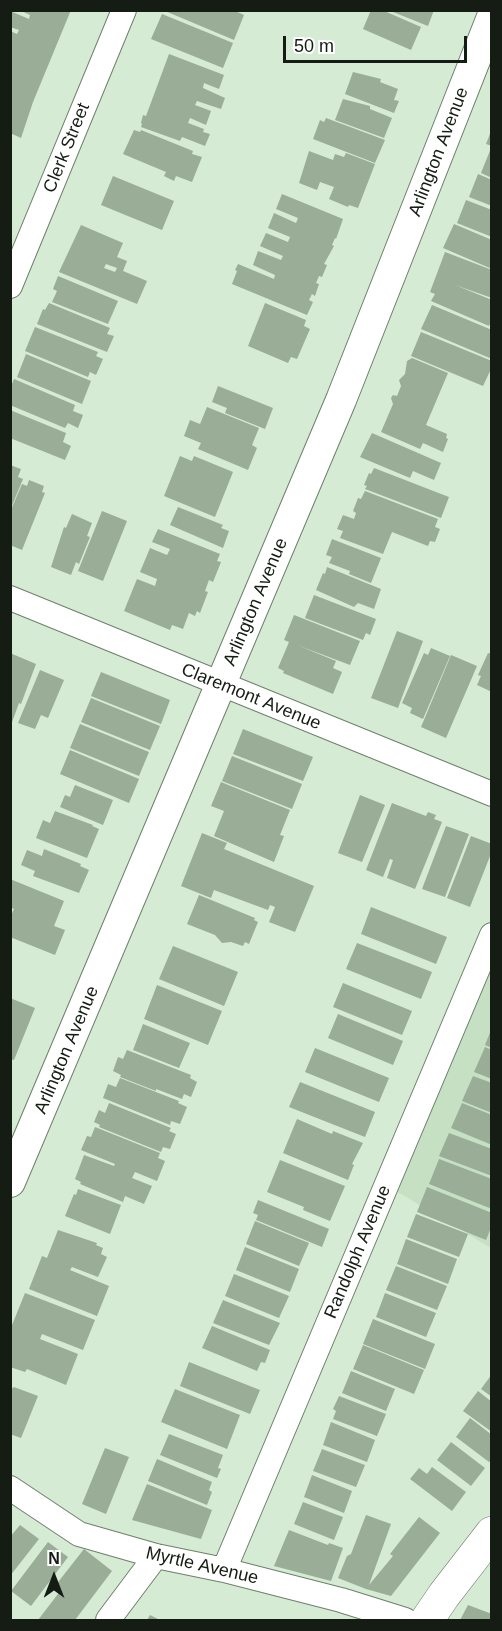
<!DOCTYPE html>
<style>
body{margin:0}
#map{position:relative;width:502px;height:1631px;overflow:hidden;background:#d6ebd3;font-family:Helvetica,sans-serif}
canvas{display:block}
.frame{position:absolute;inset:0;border:12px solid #151c14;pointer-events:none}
.north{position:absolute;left:24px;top:1547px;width:60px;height:60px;-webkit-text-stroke:4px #fff;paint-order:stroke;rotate:0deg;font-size:16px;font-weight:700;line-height:24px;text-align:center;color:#151c14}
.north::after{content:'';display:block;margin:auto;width:21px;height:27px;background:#151c14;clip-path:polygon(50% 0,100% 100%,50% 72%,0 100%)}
.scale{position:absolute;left:283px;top:36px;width:184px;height:27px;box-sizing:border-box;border:3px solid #151c14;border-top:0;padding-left:8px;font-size:18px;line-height:21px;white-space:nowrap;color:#151c14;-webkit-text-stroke:4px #fff;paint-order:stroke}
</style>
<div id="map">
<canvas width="502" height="1631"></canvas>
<div class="frame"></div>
<div class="north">N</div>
<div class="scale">50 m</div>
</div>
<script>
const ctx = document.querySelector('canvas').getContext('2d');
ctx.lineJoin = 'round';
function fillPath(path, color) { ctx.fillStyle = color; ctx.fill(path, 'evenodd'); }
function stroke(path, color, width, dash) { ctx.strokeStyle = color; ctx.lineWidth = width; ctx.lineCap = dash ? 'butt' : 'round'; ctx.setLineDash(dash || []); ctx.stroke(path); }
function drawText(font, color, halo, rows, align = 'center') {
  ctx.font = font + ' Helvetica,sans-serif'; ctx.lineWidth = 4.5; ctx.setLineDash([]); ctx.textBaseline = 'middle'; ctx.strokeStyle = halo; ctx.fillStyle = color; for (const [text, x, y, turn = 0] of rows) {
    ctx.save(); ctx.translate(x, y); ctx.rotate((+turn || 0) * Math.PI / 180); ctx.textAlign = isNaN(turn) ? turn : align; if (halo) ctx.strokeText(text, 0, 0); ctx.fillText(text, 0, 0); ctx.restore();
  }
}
const built = new Path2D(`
 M491,961V1248L388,1186Z`);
const building = new Path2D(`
 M19,10H71L33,102L21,138L10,133V31L17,34L19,30L10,27V11L29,19L30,15Z
 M233,10L244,15L234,40L165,11Z
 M371,10H382L421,27L411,50L363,29Z
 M388,10H434L428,26Z
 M162,14L233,43L223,68L151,39Z
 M169,54L224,75L219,89L204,83L203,88L225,98L221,109L197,101L195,105L211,111L206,125L190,118L188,123L204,129L203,132L210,134L205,146L182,137L180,141L141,127L142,124L141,123L143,115L146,116Z
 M353,72L381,79L380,82L398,89L394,100L399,101L394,113L345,94Z
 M343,99L370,106V109L392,118L384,138L335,120Z
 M326,118L385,140L375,163L313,139L320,120L324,122Z
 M134,130L140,132L141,130L193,151L192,154L202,157L192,182L176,176L174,181L164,176L166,172L123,154Z
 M491,131H492V146L486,144Z
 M491,148H492V178L481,173Z
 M309,151L333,160L335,154L344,157L346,153L375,164L358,208L349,205L348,207L329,199L334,187L320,182L317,190L299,183Z
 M478,174L492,180V206L469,197Z
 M113,176L174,201L162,230L101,205Z
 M282,194L343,219L336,239L335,238L332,245L334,246L324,264L327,265L322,277L319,276L316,283L319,284L315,296L312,294L309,300L313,302L307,315L232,284L237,271L235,270L238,264L274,279L275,275L253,265L258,251L281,260L283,256L260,246L266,233L288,242L290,237L268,228L274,213L296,223L298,218L276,209Z
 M466,200L492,210V237L457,223Z
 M454,224L492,240V269L443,248Z
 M81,225L123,243L117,257L127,261L123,271L147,281L137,304L59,272ZM106,264L117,268L115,272L104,268Z
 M445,252L492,270V298L455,285L492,300V319L489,326L431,301L435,294L430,292Z
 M58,276L118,301L108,324L52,302L57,291L53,289Z
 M49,303L110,328L107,334L114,336L107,352L37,324L43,309L45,310Z
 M265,303L306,320L304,326L310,329L297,359L291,357L288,363L248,346Z
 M432,305L492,330V359L421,329Z
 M35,327L98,352L96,356L103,359L96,375L90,372L88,377L25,351Z
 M421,332L492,361V367L483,386L411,356Z
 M26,354L91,381L82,404L17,377Z
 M412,358L448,373L426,425L447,434L446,438L448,439L443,452L423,443L420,449L381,432L393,404L391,398L393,395L397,396L401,386L399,380L405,374L407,361Z
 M14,379L75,405L73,411L83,415L78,428L68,423L65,428L10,405V389Z
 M218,386L273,408L265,429L225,413L227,408L212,402Z
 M207,407L259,428L252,445L257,448L248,470L198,449L201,443L184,436L190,420L200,424Z
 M10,410L66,433L63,442L71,446L65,460L10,438Z
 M372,433L441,463L434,480L413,471L410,478L360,457Z
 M180,456L192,461L194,456L233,472L215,517L164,496Z
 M10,465L21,469L18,477L23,479L11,508Z
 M374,468L449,497L441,518L365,489L367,486L364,485L369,473L371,474Z
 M29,480L44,486L42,492L45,493L22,550L10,545V512L22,484L27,486Z
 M365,491L438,519L435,527L440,529L435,542L430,541L428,546L392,532L383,554L340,538L343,531L337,529L343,515L354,519L356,513L353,511L358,498L361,499Z
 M178,507L223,525L221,528L229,531L223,548L170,525Z
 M102,511L127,521L103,581L78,571Z
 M72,514L92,523L87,536L90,537L79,564L76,562L71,575L51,567L64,527L66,528Z
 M158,529L220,554L217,561L221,562L213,582L209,580L205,591L208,592L200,613L197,611L195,616L189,613L183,629L172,625L170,630L124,611L137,579L155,586L157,579L140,572L150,548L167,555L170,549L152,542Z
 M332,539L381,558L371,583L349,574L350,571L329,563L332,557L326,555Z
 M327,567L381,589L374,609L358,603L354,607L316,590L323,573L325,574Z
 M314,595L376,619L370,635L366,633L363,640L305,618Z
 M294,615L360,641L350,665L297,645L336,661L333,668L342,672L333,694L283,673L284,671L278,668L289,642L284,640Z
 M397,631L423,641L398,708L371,698Z
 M431,648L450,656L423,719L410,713L412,708L402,703L424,653L428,655Z
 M10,653L36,664L21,704L19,703L11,725Z
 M488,653L492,654V692L477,685L481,676L478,675Z
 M451,655L477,666L446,738L421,727Z
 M40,670L64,680L48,718L41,715L35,729L18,723Z
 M101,672L170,700L161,724L91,696Z
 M91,698L160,726L150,750L81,722Z
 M80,724L149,752L139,776L70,748Z
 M243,729L313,757L303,781L233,754Z
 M70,750L139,779L129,803L60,774Z
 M232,756L302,784L292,809L222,781Z
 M221,782L290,810L280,835L284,836L274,862L214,836L224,811L211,806Z
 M75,785L113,800L103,825L60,807L65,795L70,797Z
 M360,795L385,805L362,862L338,853Z
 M392,803L426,816L428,812L436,815L434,819L442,822L415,889L387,878L393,860L390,859L383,877L366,870Z
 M55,811L93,825L92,826L99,829L87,858L36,838L43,820L50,823Z
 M446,826L469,834L445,897L422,889Z
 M202,833L227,843L224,849L314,886L295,932L269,922L275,907L270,905L268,910L214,890L211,898L181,886Z
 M471,836L492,844V851L470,907L447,898Z
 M44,849L81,864L80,866L89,870L79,893L33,876L35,871L21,865L27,850L42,856Z
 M10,879L64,901L54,926L65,930L55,955L10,937V918L14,909L10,907Z
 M199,895L255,918L254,920L258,922L249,944L245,942L243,946L231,942L222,943L215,935L187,924Z
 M371,907L447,937L436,964L361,934Z
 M357,943L432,972L421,999L346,969Z
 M173,946L238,972L224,1006L159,979Z
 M343,983L412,1011L402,1035L333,1007Z
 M157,985L222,1011L208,1045L144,1019Z
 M10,998L35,1008L14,1060L10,1059Z
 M338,1014L403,1041L393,1065L328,1038Z
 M143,1024L190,1043L179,1068L133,1050Z
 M491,1030H492V1048L485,1045Z
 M485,1047L492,1050V1079L474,1072Z
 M315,1048L389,1078L379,1102L305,1072Z
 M127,1050L191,1075L190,1078L197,1082L191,1097L184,1094L182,1099L156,1089V1091L120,1077L121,1075L113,1071L118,1057L123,1059Z
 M473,1076L492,1083V1113L462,1101Z
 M120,1078L179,1101L178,1103L187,1107L180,1124L171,1121L170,1125L103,1098L108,1084L116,1087Z
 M300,1082L375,1112L365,1137L289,1107Z
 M109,1103L171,1128L169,1131L176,1134L170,1149L163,1147L161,1152L99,1127L100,1125L94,1122L99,1110L105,1113Z
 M462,1103L492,1115V1145L451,1128Z
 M297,1119L332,1134L333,1131L363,1143L352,1164L354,1165L348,1180L283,1153Z
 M95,1127L160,1153L158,1158L165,1161L157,1181L135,1172L132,1178L152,1186L144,1204L125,1196L123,1202L80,1184L81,1182L75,1179L84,1155L114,1166L115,1164L81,1150L87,1136L91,1137Z
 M449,1133L492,1149V1176L439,1156Z
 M439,1159L492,1179V1209L429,1184Z
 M280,1160L345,1186L330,1221L303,1210L304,1207L267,1192Z
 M427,1187L492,1213V1225L486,1240L417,1212Z
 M78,1189L121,1205L110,1234L65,1216L74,1194L76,1195Z
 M258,1200L329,1229L322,1247L256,1220L258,1215L253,1213Z
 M416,1214L468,1234L459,1257L407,1237Z
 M255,1221L309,1243L299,1266L246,1244Z
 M58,1230L97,1243L96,1245L103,1248L101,1254L107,1257L98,1277L72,1267L70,1270L109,1286L97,1316L29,1289L42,1256L47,1258Z
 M406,1239L457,1259L448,1284L397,1264Z
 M245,1247L299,1269L290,1292L236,1270Z
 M396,1266L447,1286L437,1310L386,1290Z
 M234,1274L289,1296L279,1318L225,1296Z
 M25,1293L95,1320L83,1350L42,1334L40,1339L78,1354L66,1385L27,1369L25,1372L10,1367V1330Z
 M385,1293L436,1313L426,1337L376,1317Z
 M223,1300L280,1323L269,1345L213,1323Z
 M373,1319L435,1344L425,1369L363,1344Z
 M212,1326L270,1350L265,1363L261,1362L257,1371L202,1348Z
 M363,1345L424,1370L414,1394L353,1369Z
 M189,1362L260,1390L250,1414L180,1386Z
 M351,1371L395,1389L386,1411L342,1393Z
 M492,1374V1397L481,1389Z
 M14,1387L38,1396L21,1438L10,1434V1390Z
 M175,1389L240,1415L227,1449L161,1422Z
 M478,1391L492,1402V1432L463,1411Z
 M339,1396L386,1414L377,1436L333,1419L336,1411L333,1409Z
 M470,1418L492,1435V1460L489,1462L456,1437Z
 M331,1422L375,1440L367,1462L323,1445Z
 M169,1434L223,1455L218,1468L221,1469L217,1478L160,1455Z
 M451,1442L485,1468L471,1486L437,1460Z
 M105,1448L129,1457L106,1514L82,1504Z
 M322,1449L365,1465L356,1487L313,1471Z
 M157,1459L212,1482L209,1490L212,1492L207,1505L148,1481Z
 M432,1467L466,1492L452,1511L410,1479L419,1468L427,1474Z
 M312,1475L352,1491L344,1513L304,1497Z
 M147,1484L212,1510L201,1539L132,1520Z
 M303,1502L343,1517L334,1540L294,1524Z
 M366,1515L391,1524L369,1585L393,1556L390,1554L419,1517L440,1533L391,1596L366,1589L338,1578L347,1556L351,1554Z
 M20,1525L39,1539L10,1576V1537Z
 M289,1530L328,1545L329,1543L343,1548L331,1581L274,1566Z
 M48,1542L68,1557L31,1606L11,1591Z
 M84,1549L112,1571L75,1620H38L61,1590L55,1586Z
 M468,1605L492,1614V1620H460Z
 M150,1615L160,1620H147Z`);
const minor = new Path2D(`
 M10,286L124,10
 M10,598L492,794
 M10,1488L79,1534L156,1556L224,1570L341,1600L405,1620
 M224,1570L492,935
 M108,1620L156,1556`);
const tertiary = new Path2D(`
 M10,1182L341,400L492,17`);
const secondary = new Path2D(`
 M427,1620L444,1595L492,1533`);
const streetNames = [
 ["Clerk Street",67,148,-68],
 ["Arlington Avenue",439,152,-69],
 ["Arlington Avenue",256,602,-67],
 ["Claremont Avenue",251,697,22],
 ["Arlington Avenue",67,1050,-67],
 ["Randolph Avenue",358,1252,-67],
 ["Myrtle Avenue",202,1566,13]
];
fillPath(built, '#c5e0c2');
fillPath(building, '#99ad97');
stroke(minor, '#6d806b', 26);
stroke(tertiary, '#6d806b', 32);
stroke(secondary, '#6d806b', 34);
stroke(minor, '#fff', 24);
stroke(tertiary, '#fff', 30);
stroke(secondary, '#fff', 33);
drawText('18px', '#151c14', '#fff', streetNames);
</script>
